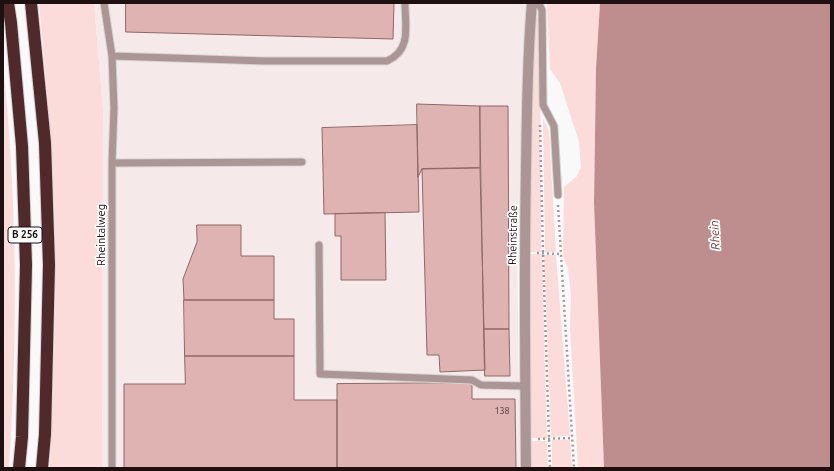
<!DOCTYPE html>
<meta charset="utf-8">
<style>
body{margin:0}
#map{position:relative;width:834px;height:471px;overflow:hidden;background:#f9f9f9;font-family:Ubuntu,sans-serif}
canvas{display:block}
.frame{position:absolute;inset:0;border:4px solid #1e1010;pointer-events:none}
</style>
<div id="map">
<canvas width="834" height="471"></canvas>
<div class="frame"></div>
</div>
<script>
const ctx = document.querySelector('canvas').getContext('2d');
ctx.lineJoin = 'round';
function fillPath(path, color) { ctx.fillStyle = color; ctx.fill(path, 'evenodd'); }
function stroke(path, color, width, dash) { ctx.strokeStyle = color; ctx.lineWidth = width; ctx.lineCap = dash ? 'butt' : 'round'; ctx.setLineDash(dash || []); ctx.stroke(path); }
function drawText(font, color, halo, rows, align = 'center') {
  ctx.font = font + ' Ubuntu,sans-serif'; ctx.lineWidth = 3.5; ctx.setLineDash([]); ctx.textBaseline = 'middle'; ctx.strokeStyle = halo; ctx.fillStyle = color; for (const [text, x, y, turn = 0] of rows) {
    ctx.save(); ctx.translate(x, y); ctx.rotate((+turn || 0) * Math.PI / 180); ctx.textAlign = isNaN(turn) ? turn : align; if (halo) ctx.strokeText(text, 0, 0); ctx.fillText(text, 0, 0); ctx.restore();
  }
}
const built = new Path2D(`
 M94,3H527L517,240L520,468H102L103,111Z`);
const green = new Path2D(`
 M39,3H94L103,111L102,468H50C53,388 57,307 55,226C53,152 46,77 39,3Z
 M547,3H600L596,68L594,203L604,468H578L570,328L571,294L568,269L563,256L564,187L577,176L581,167L579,142L560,83L550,69Z
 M535,17L540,18L541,252H529L530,116Z
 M3,64C17,197 18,334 9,468H3Z
 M543,118L549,131L556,252H545Z
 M529,254H542L547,438H531Z
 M544,255H556L570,436L551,437Z
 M552,440H570L572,468H552Z
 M532,441H547L548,468H532Z`);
const water = new Path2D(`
 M600,3H831V468H604L594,203L596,68Z`);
const building = new Path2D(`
 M126,3H394L393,39L126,32Z
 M417,104L480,106V168L422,169L418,177Z
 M480,106H508L509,329H484Z
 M417,125L419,212L324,214L322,128Z
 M480,168L485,370L440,372L439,355H427L422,169Z
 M385,213L386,280H341V236H335V214Z
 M197,225H241V256H274V300H184L183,279L197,242Z
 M184,300H274V319H294V356H185Z
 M484,329H509L510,376H485Z
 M185,356H294V400H337V468H124V384H185Z
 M472,383V399H515L516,468H337V384Z`);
const path = new Path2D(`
 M540,125L543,253L550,468
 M558,205L574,468
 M537,253L560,254
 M538,439L573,438`);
const lane = new Path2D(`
 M104,3L112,56L114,108L112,163V468
 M535,3L540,6L542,10L543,105L554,126L558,195
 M112,56L265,61H387C412,50 405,26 405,3
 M112,163L302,162
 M319,245L320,374L472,380L481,385L524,386`);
const street = new Path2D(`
 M526,468C525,368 524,269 526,169C527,114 527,58 532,3`);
const highway = new Path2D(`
 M8,3L11,23L22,146L26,265L22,437L19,468
 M31,3L45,143L49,265L45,434L42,468`);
const numberNames = [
 ["138",502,411]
];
const shields = [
 [25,235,34]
];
const shieldNames = [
 ["B 256",25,235]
];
const streetNames = [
 ["Rheintalweg",101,235,-90],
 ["Rheinstraße",513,235,-89]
];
const waterNames = [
 ["Rhein",715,235,-93]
];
fillPath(built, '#f5eae9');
fillPath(green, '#fbdcdb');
fillPath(water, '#be8e8e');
fillPath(building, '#deb3b2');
stroke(building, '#8f6867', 1);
stroke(lane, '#d6d4d4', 9);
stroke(street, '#d6d4d4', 12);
stroke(highway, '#d6d4d4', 14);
stroke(path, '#a19b9b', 2.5, [2, 3]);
stroke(lane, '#ab9595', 7);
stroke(street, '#ab9595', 10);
stroke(highway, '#50292a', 12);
drawText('9px', '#4e3938', null, numberNames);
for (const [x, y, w] of shields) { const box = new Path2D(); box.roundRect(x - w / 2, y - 8, w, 16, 3); ctx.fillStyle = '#fff'; ctx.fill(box); stroke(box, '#1e1010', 1); }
drawText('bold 10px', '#1e1010', null, shieldNames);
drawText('11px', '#1e1010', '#fff', streetNames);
drawText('italic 12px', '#804042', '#fff', waterNames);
</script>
